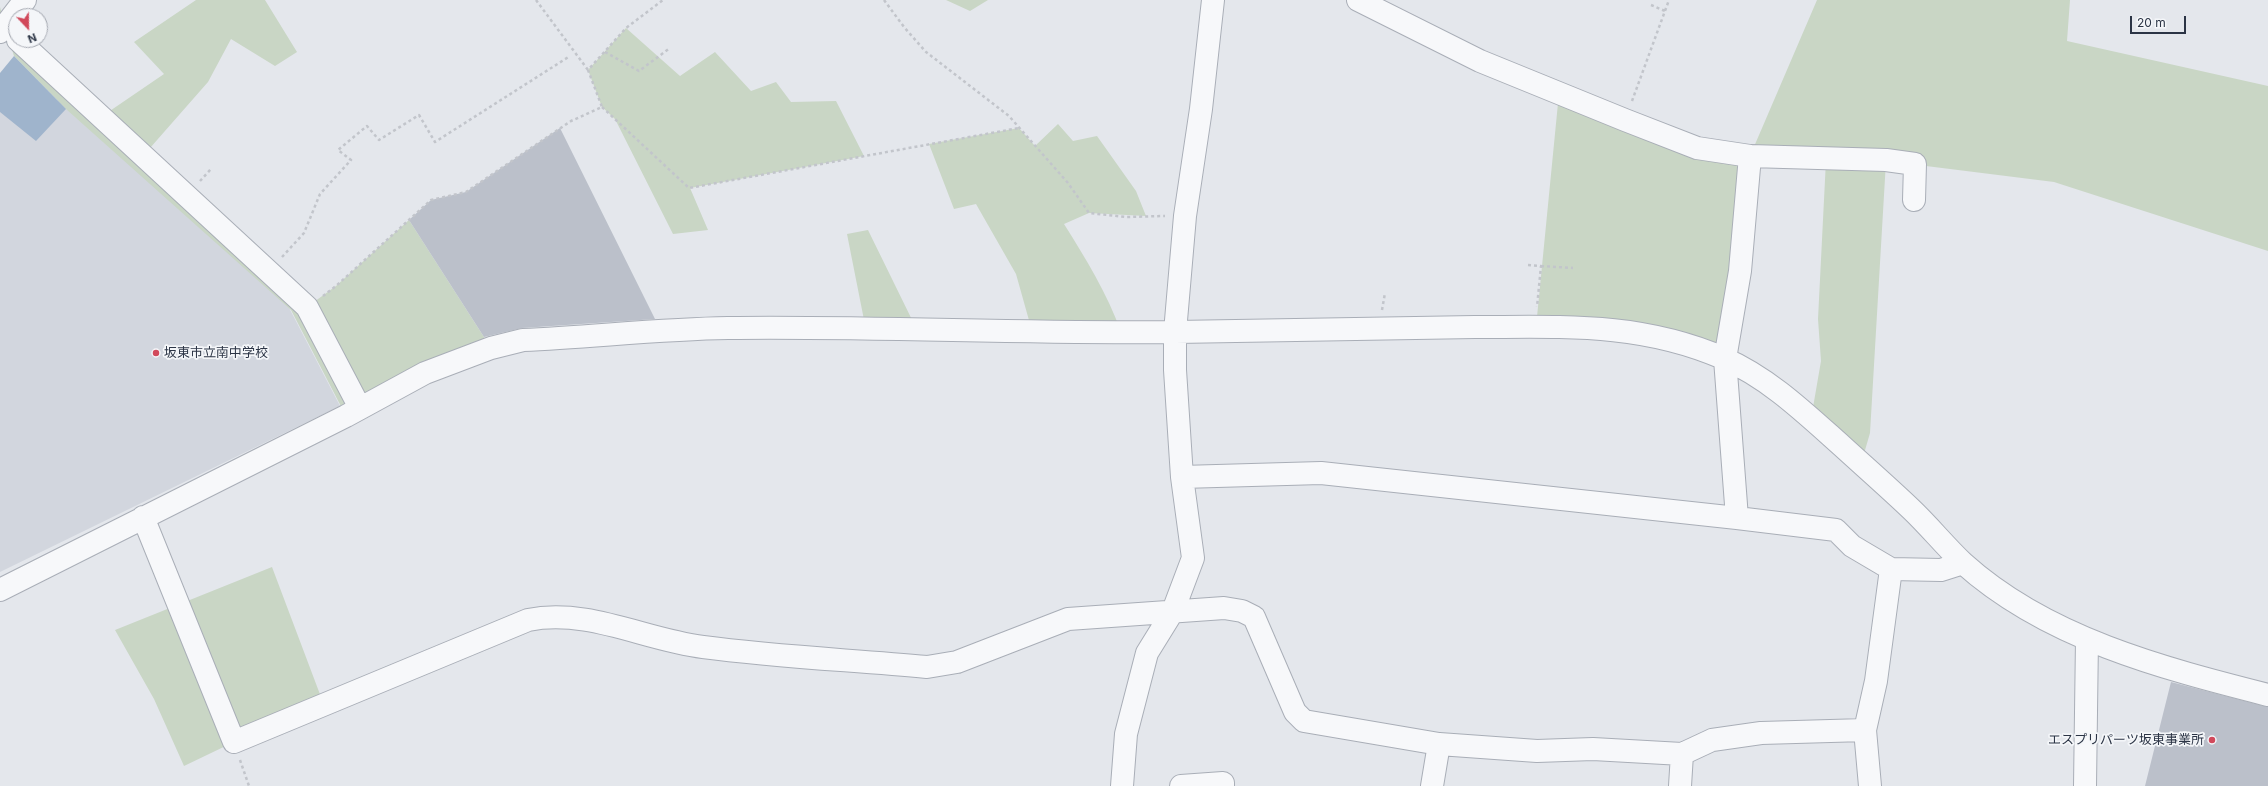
<!DOCTYPE html>
<meta charset="utf-8">
<style>
body{margin:0}
#map{position:relative;width:2268px;height:786px;overflow:hidden;background:#e4e7ec;font-family:Inter,sans-serif}
canvas{display:block}
.north{position:absolute;left:8px;top:8px;width:40px;height:40px;box-sizing:border-box;background:#f4f6f9;border:1px solid #a4a8b1;border-radius:50%;rotate:158deg;font-size:11px;font-weight:700;line-height:16px;text-align:center;color:#2b3445}
.north::after{content:'';display:block;margin:auto;width:14px;height:18px;background:#d1495b;clip-path:polygon(50% 0,100% 100%,50% 72%,0 100%)}
.scale{position:absolute;left:2130px;top:16px;width:56px;height:18px;box-sizing:border-box;border:2px solid #2b3445;border-top:0;padding-left:5px;font-size:12px;line-height:14px;white-space:nowrap;color:#2b3445;-webkit-text-stroke:3px #f4f6f9;paint-order:stroke}
</style>
<div id="map">
<canvas width="2268" height="786"></canvas>
<div class="north">N</div>
<div class="scale">20 m</div>
</div>
<script>
const ctx = document.querySelector('canvas').getContext('2d');
ctx.lineJoin = 'round';
function fillPath(path, color) { ctx.fillStyle = color; ctx.fill(path, 'evenodd'); }
function stroke(path, color, width, dash) { ctx.strokeStyle = color; ctx.lineWidth = width; ctx.lineCap = dash ? 'butt' : 'round'; ctx.setLineDash(dash || []); ctx.stroke(path); }
function drawText(font, color, halo, rows, align = 'center') {
  ctx.font = font + ' Inter,"Noto Sans JP",sans-serif'; ctx.lineWidth = 3.5; ctx.setLineDash([]); ctx.textBaseline = 'middle'; ctx.strokeStyle = halo; ctx.fillStyle = color; for (const [text, x, y, turn = 0] of rows) {
    ctx.save(); ctx.translate(x, y); ctx.rotate((+turn || 0) * Math.PI / 180); ctx.textAlign = isNaN(turn) ? turn : align; if (halo) ctx.strokeText(text, 0, 0); ctx.fillText(text, 0, 0); ctx.restore();
  }
}
const built = new Path2D(`
 M60,98L285,300L340,406L0,572V106L30,130Z`);
const green = new Path2D(`
 M196,0H265L297,52L275,66L231,39L208,82L143,156L307,307L336,286L409,220L491,348L346,416L291,310L66,109L14,56L6,30L0,37V7L6,30L101,117L164,74L134,42Z
 M946,0H988L970,11Z
 M1817,0H2070L2067,41L2268,86V251L2054,182L1886,161L1870,433L1861,464L1811,419L1821,361L1818,319L1826,160L1750,156L1725,359L1536,327L1559,93L1750,156Z
 M626,28L680,76L715,52L751,91L776,82L791,102L836,101L864,156L690,188L708,230L673,234L615,119L602,107L588,70Z
 M1058,124L1073,141L1097,136L1136,191L1146,216L1089,213L1064,224C1086,259 1107,293 1121,332L1032,331L1016,274L976,204L954,209L929,144L1019,128L1035,146Z
 M868,230L917,330H866L847,234Z
 M272,567L324,705L234,742L184,766L154,699L115,630Z`);
const water = new Path2D(`
 M14,56L66,109L36,141L0,112V73Z`);
const building = new Path2D(`
 M560,128L655,319L522,328L484,337L409,220L431,200L466,192Z
 M2171,682L2268,707V786H2145Z`);
const path = new Path2D(`
 M536,0L588,70
 M884,0L904,27L926,52L1009,116L1068,183L1089,213L1126,217L1165,216
 M1651,5L1665,11
 M605,52L639,71L670,48
 M1632,101L1669,0
 M602,107L689,188L1019,128
 M200,181L211,169
 M282,257L304,233L320,194L351,160L338,150L367,126L379,140L419,115L435,142L570,56
 M1528,265L1541,266L1537,307
 M1541,266L1573,268
 M323,296L336,286L431,200L466,192L571,121L602,107L588,70L626,28L663,0
 M1382,310L1385,293
 M240,760L249,786`);
const minor = new Path2D(`
 M1358,0L1480,61L1625,120L1697,148L1750,156L1740,271L1725,359L1737,518L1836,530L1852,546L1891,569
 M0,32L25,0
 M18,40L307,307L360,408
 M1750,156L1886,160L1915,164L1914,200
 M1182,477L1321,473L1737,518
 M143,517L234,742L528,620C588,608 645,640 703,647C778,657 853,660 927,667L957,662L1068,619L1224,608L1242,611L1254,617L1295,712L1304,721L1439,744L1537,751L1593,749L1682,754L1712,740L1761,733L1865,730
 M0,590L346,416L425,373L491,348L523,340C592,337 660,329 728,328C878,326 1027,334 1176,332C1276,331 1375,328 1475,327C1562,327 1640,322 1723,358C1769,378 1805,413 1842,446C1865,467 1889,488 1911,509C1929,526 1945,546 1963,563C2046,638 2162,668 2268,695
 M1122,786L1126,734L1147,653L1173,611L1193,558L1182,477L1175,370V332L1185,216L1201,109L1213,0
 M1181,786L1223,783V786
 M1432,786L1439,744
 M1680,786L1682,754
 M1870,786L1865,730L1876,681L1891,569L1941,570L1963,563
 M2085,786L2087,639`);
const markers = [
 [156,353,4,"#d1495b"],
 [2212,740,4,"#d1495b"]
];
const poiNames = [
 ["坂東市立南中学校",164,353],
 ["エスプリパーツ坂東事業所",2204,740,"right"]
];
fillPath(built, '#d2d6de');
fillPath(green, '#c9d6c5');
fillPath(water, '#9fb4cc');
fillPath(building, '#bbc0ca');
stroke(minor, '#a9aeb7', 24);
stroke(path, '#c2c5cb', 2.5, [3, 3]);
stroke(minor, '#f7f8fa', 22);
for (const [x, y, r, color] of markers) { const dot = new Path2D(); dot.arc(x, y, r, 0, 2 * Math.PI); ctx.fillStyle = color; ctx.fill(dot); stroke(dot, '#f4f6f9', 1.5); }
drawText('13px', '#2b3445', '#f4f6f9', poiNames, 'left');
</script>
